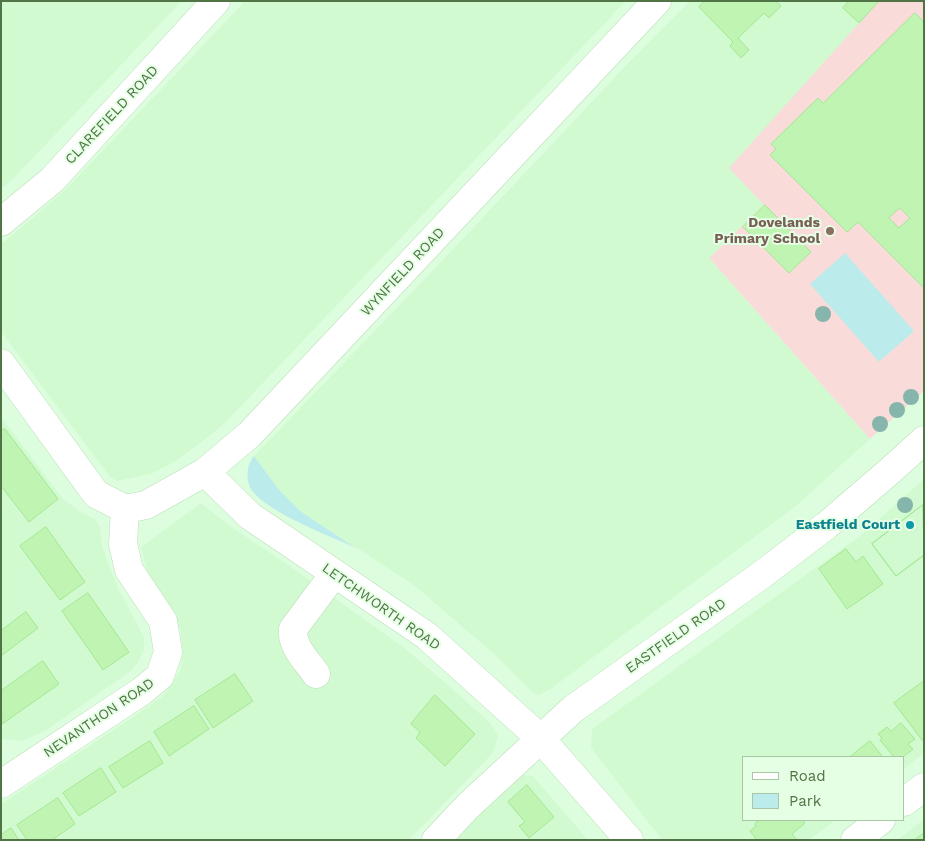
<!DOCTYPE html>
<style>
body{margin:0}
#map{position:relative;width:925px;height:841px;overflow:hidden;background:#ddfede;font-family:"Work Sans",sans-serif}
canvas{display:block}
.frame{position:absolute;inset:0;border:2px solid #507445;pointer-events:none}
.legend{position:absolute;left:742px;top:756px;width:162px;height:65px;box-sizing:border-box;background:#e5ffe5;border:1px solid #a9c7a5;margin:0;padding:6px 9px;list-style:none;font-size:15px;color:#507445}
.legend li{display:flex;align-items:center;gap:10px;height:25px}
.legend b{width:25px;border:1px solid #a9c7a5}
</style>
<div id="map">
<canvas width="925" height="841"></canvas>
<div class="frame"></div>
<ul class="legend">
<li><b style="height:6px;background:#fff"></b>Road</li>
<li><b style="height:14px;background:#bcebeb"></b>Park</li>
</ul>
</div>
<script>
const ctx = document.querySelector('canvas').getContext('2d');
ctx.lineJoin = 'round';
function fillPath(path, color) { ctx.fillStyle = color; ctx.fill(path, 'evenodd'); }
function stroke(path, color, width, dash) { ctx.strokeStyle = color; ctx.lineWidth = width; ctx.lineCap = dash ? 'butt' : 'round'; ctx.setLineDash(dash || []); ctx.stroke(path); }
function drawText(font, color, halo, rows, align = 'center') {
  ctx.font = font + ' "Work Sans",sans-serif'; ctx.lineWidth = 4; ctx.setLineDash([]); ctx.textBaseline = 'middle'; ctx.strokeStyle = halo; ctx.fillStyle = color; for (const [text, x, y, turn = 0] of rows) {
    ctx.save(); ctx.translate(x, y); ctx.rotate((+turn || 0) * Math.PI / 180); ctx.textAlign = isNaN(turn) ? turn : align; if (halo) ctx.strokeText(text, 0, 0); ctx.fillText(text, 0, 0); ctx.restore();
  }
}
const residential = new Path2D(`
 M1,1H182L13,179L1,189Z
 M245,1H626L224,424L198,445L174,462L151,474L117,481L110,477L1,332V244L33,218L66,189Z
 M690,1H879L765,205L709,258L870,439L796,506L552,688L539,695L533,693L495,655L415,586L300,511L280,491L254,456L437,266L634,57Z
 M1,417L62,498L79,511L95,519L100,527L102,546L117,586L144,637V650L139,661L132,670L47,730L22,741L1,739Z
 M924,479V753L904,769V757H744V820H836L809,840H662L591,748L592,729L861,535Z
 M201,503L230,526L290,566L403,647L447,684L490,723L498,735L495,748L490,756L409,840H1V804L133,717L163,696L180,671L183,651L180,628L148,574L141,547Z
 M524,775L533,776L588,840H454L470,822L518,778Z
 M924,819V840H897Z`);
const education = new Path2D(`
 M879,1H924V391L870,439L709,258L764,205L729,168Z`);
const green = new Path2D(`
 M845,253L914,331L879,362L810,284Z
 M254,456L280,491L300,511L356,548C330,536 271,514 253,492C245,482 246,465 254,456Z`);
const building = new Path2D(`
 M705,1H776L781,6L769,18L764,13L738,38L749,50L741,58L730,46L733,42L699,7Z
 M849,1H879L859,23L843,8Z
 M915,13L924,22V288L858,222L847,232L770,155L776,149L771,144L818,98L823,103ZM900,208L910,218L899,228L889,218Z
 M765,205L811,252L789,273L743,227Z
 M5,429L58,499L29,522L1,486V431Z
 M923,505L924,555L896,576L872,544Z
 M923,505L924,555L896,576L872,544Z
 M46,527L85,582L60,600L20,546Z
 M846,549L856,562L863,556L883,584L847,609L819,569Z
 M88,593L129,652L103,670L62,611Z
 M26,612L38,628L1,656V631Z
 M43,661L59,684L2,724L1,691Z
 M235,674L253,701L213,728L195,700Z
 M924,681V739L922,740L894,703Z
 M435,695L475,734L445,766L416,738L420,732L411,724Z
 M194,706L209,729L169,756L154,732Z
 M901,723L915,739L908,744L913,749L903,757H894L880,740L882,738L878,734L887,727L891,731Z
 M150,741L163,763L123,788L109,767Z
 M870,741L883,757H850Z
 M101,768L116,792L79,816L63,793Z
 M527,785L554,817L529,838L519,826L525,822L508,802Z
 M58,798L75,824L52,840H27L17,825Z
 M760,820H802L805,823L792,834L796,839L795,840H757L750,831L756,826L755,824Z
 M11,828L19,840H1V835Z
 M924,833V840H915Z`);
const minor = new Path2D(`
 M1,222L52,180L216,1
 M1,363L96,494L125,509L123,544L129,570L163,621L168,652L160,676L142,691L1,784
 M205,472L250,516L427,636L541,739L629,840
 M125,509L146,505L205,472L250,434L657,1
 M316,674C307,661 291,646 293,629L334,574
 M904,802L924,787
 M436,840L468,806L573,709L760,576L827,525L891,470L924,440
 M855,840L881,820`);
const trees = [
 [823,314],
 [911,397],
 [897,410],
 [880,424],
 [905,505]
];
const markers = [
 [830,231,5,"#8d6e63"],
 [910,525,5,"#0f9aa8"]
];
const streetNames = [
 ["CLAREFIELD ROAD",112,115,-47],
 ["WYNFIELD ROAD",403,272,-47],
 ["LETCHWORTH ROAD",381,607,35],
 ["EASTFIELD ROAD",676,636,-35],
 ["NEVANTHON ROAD",99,718,-34]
];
const educationNames = [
 ["Dovelands",820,223],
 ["Primary School",820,239]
];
const cultureNames = [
 ["Eastfield Court",900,525]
];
fillPath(residential, '#d2fad1');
fillPath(education, '#f9dcda');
fillPath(green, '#bcebeb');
fillPath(building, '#c0f4b3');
stroke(building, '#a4e893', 1);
stroke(minor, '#bbdeb7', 29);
stroke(minor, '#fff', 28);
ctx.fillStyle = '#86b5ab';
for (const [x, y] of trees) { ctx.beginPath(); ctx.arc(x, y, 8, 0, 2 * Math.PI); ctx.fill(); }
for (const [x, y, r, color] of markers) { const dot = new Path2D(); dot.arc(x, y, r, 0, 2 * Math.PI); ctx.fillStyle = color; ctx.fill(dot); stroke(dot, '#e5ffe5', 2); }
drawText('14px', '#507445', '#e5ffe5', streetNames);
drawText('bold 14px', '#785e54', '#e5ffe5', educationNames, 'right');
drawText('bold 14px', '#0d838f', '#e5ffe5', cultureNames, 'right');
</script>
